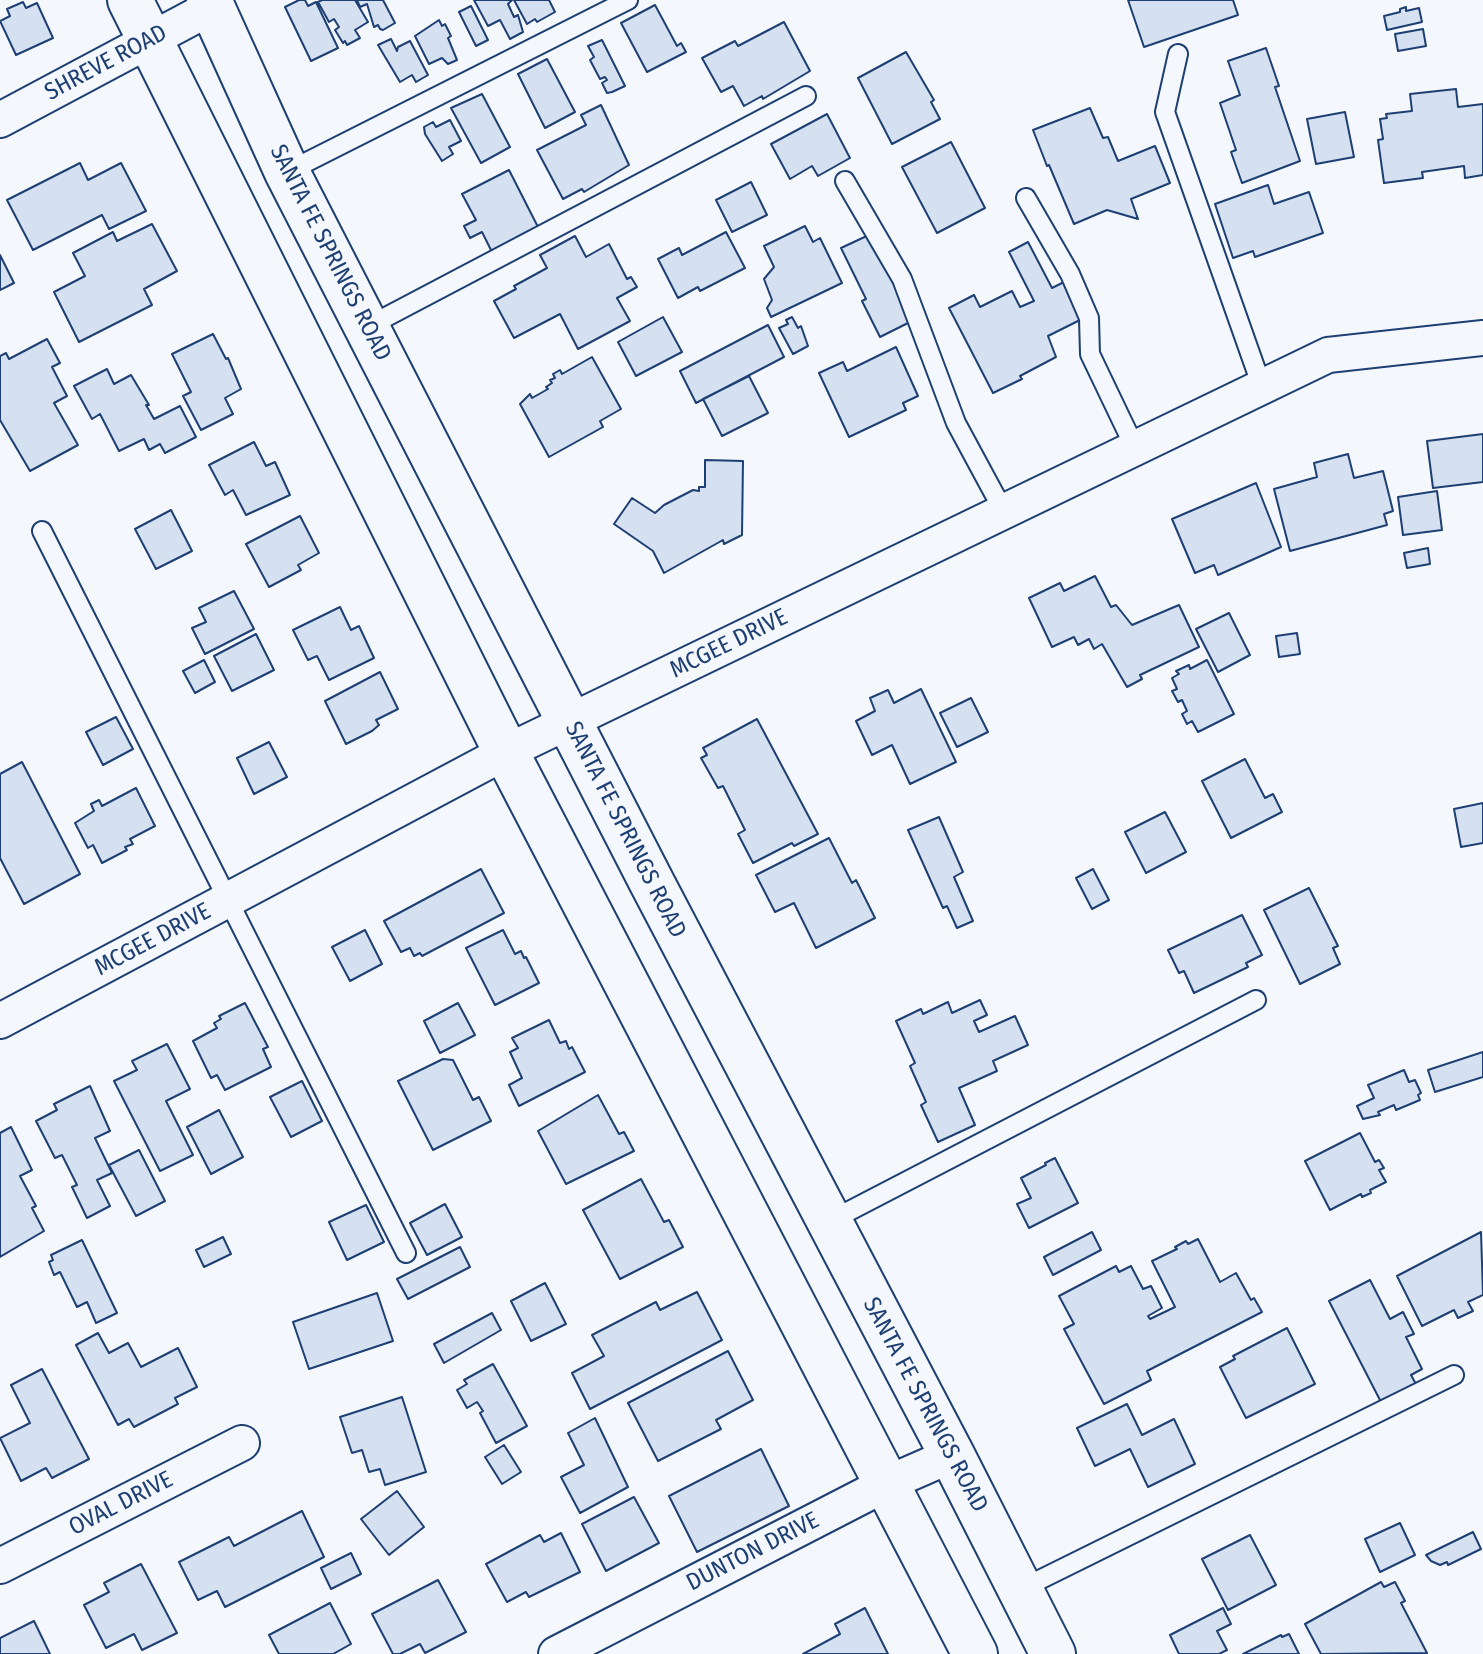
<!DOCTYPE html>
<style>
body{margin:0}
canvas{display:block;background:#f4f7fb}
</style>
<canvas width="1483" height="1654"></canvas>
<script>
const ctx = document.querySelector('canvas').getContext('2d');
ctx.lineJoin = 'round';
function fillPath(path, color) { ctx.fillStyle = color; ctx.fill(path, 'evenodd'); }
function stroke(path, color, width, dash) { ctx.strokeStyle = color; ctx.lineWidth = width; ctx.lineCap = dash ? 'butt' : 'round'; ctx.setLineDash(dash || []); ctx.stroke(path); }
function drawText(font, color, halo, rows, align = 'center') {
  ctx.font = font + ' "Fira Sans Condensed",sans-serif'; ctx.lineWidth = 6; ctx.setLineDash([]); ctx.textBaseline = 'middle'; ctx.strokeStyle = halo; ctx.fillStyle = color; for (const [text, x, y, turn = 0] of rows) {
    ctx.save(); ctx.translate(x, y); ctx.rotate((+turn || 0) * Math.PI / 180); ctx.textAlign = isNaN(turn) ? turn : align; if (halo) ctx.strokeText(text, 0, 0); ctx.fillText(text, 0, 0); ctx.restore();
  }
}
const building = new Path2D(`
 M299,0H305L308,6L316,2L338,48L311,61L285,7Z
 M322,0H355L368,22L355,30L360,38L347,45L345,41L343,43L335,30L339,27L334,19L329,22L318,2Z
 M357,0H383L395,23L383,30L380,29L378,25L374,27L367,4L360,7Z
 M474,0H512L508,4L514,17L518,15L523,32L510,39L500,20L488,26Z
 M514,0H549L555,12L537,22L535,19L527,24Z
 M1128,0H1233L1238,15L1144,47Z
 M23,2L26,8L37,3L53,38L16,55L0,21L10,16L7,9Z
 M655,5L677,46L681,43L686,52L647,72L621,23Z
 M471,6L488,40L476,46L459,12Z
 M1406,7V11L1419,8L1422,22L1387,30L1384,16L1400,12V9Z
 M439,20L442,26L445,24L451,36L448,38L457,60L448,64L442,58L429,64L415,36Z
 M784,22L810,71L763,99L762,96L744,106L733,86L721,92L702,58L735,41L738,46Z
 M1423,29L1426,46L1398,51L1395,34Z
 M391,39L397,51L398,47L410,41L428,75L416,82L412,75L400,82L378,45Z
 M602,40L625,86L612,92L607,93L602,83L607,80L605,77L600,79L590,60L594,57L588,46Z
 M1266,48L1279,86L1275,87L1300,161L1242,183L1231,152L1236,150L1220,103L1240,95L1228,61Z
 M906,52L934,100L931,102L940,119L892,144L858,78Z
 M547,59L575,112L545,128L518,74Z
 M1456,89L1458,107L1483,104V175L1465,178L1464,166L1422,172L1423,178L1384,183L1378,140L1383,139L1380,119L1387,118L1386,114L1412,111L1410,94Z
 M482,94L510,147L481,163L451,108Z
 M601,105L629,165L584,192L582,189L563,199L537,150L586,125L581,115Z
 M1090,108L1103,138L1108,137L1118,161L1155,146L1170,183L1131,199L1138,219L1107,210L1074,224L1049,165L1047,166L1033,130Z
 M1345,112L1354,157L1316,164L1307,119Z
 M827,114L850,158L818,176L812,166L790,179L771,144Z
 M450,120L461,141L449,147L453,154L442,161L425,134L424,127L433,122L436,127Z
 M951,142L985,208L937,233L902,167Z
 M80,163L88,180L121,163L146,211L109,229L102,215L33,250L7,200Z
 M509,170L539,229L493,254L482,232L470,238L464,226L476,220L462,194Z
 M751,182L767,215L732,232L716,200Z
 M1268,185L1274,204L1309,192L1323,233L1255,257L1253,251L1233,258L1215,204Z
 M152,224L177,271L144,289L152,305L79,342L54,292L85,276L73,253L113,232L117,241Z
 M805,226L813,242L820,238L842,283L771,317L767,308L772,300L764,279L774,267L764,246Z
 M726,232L745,268L700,291L698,287L678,298L658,259L679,248L682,255Z
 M871,234L914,320L880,337L862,301L866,299L841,248Z
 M575,236L586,257L609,244L627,279L631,277L637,287L617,298L630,321L578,349L560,314L514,338L494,301L516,289L514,286L547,268L540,255Z
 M1028,242L1052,288L1066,281L1084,318L1048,336L1056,357L1020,376L1022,379L993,393L949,308L974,295L980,307L1012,291L1020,307L1034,301L1009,252Z
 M0,255L14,283L0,290Z
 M663,317L682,352L636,376L618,342Z
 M792,317L798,328L801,326L808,346L793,354L779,328L788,324L786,320Z
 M768,325L784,357L696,403L680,371Z
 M213,334L226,359L228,358L241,389L225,398L233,414L201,430L183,396L191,392L172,354Z
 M47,339L60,363L52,367L67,396L54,403L78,445L30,471L0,420V356L6,353L9,359Z
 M896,347L918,396L903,403L906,410L849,437L819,373L843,362L847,371Z
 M592,357L621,409L600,421L603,427L549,457L520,404L530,394L532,398L548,389L546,387L552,383L550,380L555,378L553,374L560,370L562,374Z
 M107,369L114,384L131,375L149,405H146L154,419L180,406L196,437L165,453L160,444L149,450L144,439L119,451L100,414L92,419L74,386Z
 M749,376L768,413L722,436L703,399Z
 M1483,434V482L1433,488L1427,441Z
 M254,442L266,466L275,462L290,495L246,515L233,490L225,495L209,465Z
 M1348,454L1354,478L1383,471L1393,511L1384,514L1387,525L1290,551L1274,489L1317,477L1314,463Z
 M705,460L743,461L742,535L724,544L723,540L664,573L653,551L614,524L632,498L655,513L664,505L693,490L699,491V487H705Z
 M1256,483L1281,547L1218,575L1214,565L1195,573L1172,519Z
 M1437,491L1442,530L1403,535L1398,497Z
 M171,510L192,551L156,569L135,529Z
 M300,516L319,553L298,565L301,570L269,587L246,544Z
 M1428,548L1430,564L1407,568L1404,553Z
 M1095,576L1111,607L1116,605L1132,625L1179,605L1199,647L1140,675L1142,679L1127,687L1102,644L1094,649L1089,639L1078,645L1074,637L1052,647L1029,598L1060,583L1064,591Z
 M234,591L254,629L205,654L192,628L206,622L199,608Z
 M340,607L351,630L359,626L374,658L329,680L317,656L308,660L293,630Z
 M1229,613L1250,655L1218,672L1196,629Z
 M1297,633L1300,654L1279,657L1276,636Z
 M256,634L274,670L232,691L214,656Z
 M204,660L215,682L195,693L183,671Z
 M1207,660L1234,714L1198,732L1192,721L1187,724L1182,714L1187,711L1182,700L1178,702L1172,691L1177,689L1172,678L1179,674L1176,671L1189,665L1190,669Z
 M380,672L398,709L376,720L379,725L372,731L346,744L325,701Z
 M921,689L956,762L910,784L892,745L872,755L856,721L875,711L870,698L888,690L894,703Z
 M971,698L988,732L957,747L940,713Z
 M116,717L133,749L103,765L86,732Z
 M757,719L818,834L794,846L792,843L753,863L738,834L745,830L723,786L718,788L701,758L707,755L703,748Z
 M269,742L287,777L254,794L237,758Z
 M1245,759L1265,798L1273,794L1282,812L1231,838L1202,781Z
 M22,762L80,874L24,904L0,858V774Z
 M136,788L155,826L130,839L133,844L125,847L127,850L102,863L93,845L88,848L75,823L94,811L91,804L99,800L102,806Z
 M1483,803V843L1461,847L1454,809Z
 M1165,812L1186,852L1146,873L1125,832Z
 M939,817L963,872L954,877L973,921L957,928L947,906L943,908L908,830Z
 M829,838L852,883L856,880L875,918L816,948L794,903L775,912L756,875Z
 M481,869L504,913L422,956L420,953L414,956L410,948L401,952L384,921Z
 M1093,869L1109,900L1092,909L1076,878Z
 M1309,888L1338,946L1333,948L1340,964L1300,984L1264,910Z
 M1242,915L1262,955L1246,963L1248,967L1194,993L1184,971L1179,973L1168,950Z
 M365,930L382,964L350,981L332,947Z
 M503,930L515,954L521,951L524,958L526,957L539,983L495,1005L466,948Z
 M980,1000L987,1015L974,1021L979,1032L1015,1016L1028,1045L993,1061L997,1071L959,1088L975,1125L938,1142L921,1105L926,1102L910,1066L915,1063L896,1021L921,1009L923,1014L948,1002L952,1013Z
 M245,1003L268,1047L263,1049L271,1067L225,1090L217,1075L211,1078L193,1041L217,1028L214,1023L221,1019L219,1016Z
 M458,1003L475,1035L440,1053L424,1021Z
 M549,1020L560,1043L566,1041L569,1049L572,1047L585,1072L519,1106L509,1085L522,1078L510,1052L518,1048L512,1038Z
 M167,1044L190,1089L166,1101L193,1155L160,1171L114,1081L137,1070L132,1061Z
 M1483,1052V1077L1435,1092L1428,1070Z
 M443,1059L453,1060L473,1100L479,1097L491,1121L433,1150L398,1081Z
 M1404,1070L1409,1082L1415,1080L1421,1093L1418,1095L1420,1100L1396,1110L1394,1105L1378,1112L1380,1115L1363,1119L1357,1106L1374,1098L1368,1085Z
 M302,1081L322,1121L291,1137L270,1097Z
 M90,1086L110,1131L95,1138L112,1173L97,1180L110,1206L87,1218L72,1187L77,1185L62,1155L55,1158L36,1121L57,1110L54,1104Z
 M598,1095L619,1134L624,1132L634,1151L566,1184L538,1131Z
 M219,1110L243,1157L211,1174L187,1127Z
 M11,1127L32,1170L20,1176L36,1206L32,1208L44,1231L0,1257V1133Z
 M1360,1133L1375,1162L1379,1160L1384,1168L1379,1170L1386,1182L1370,1190L1371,1193L1362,1197L1361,1194L1330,1210L1305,1161Z
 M139,1150L165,1201L136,1216L109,1165Z
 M1055,1158L1078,1203L1029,1228L1017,1204L1031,1198L1021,1178L1046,1165L1045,1163Z
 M641,1179L664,1222L669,1220L683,1247L620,1279L583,1210Z
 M445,1204L462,1237L427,1255L410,1223Z
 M366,1205L384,1242L347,1260L329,1222Z
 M1092,1232L1101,1250L1053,1275L1044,1257Z
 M1481,1232L1483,1295L1468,1302L1473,1311L1458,1318L1454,1310L1422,1326L1397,1276Z
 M223,1237L231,1254L204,1267L196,1250Z
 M1198,1239L1220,1282L1236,1273L1251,1300L1254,1298L1262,1312L1147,1371L1151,1380L1104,1404L1064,1329L1074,1324L1059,1296L1116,1266L1119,1272L1131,1266L1143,1289L1151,1286L1162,1308L1148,1316L1150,1319L1175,1307L1152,1261L1177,1249L1175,1247L1186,1241L1188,1244Z
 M82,1240L117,1313L96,1323L87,1302L77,1307L60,1272L54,1275L49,1262L53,1260L51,1255Z
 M460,1247L470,1267L408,1299L397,1279Z
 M1370,1280L1390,1319L1403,1312L1414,1334L1406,1337L1422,1369L1411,1375L1417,1386L1382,1404L1329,1301Z
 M545,1283L566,1324L531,1341L511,1301Z
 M697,1292L722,1340L590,1409L572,1373L604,1356L592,1335L656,1302L660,1310Z
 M377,1293L393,1341L309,1369L293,1322Z
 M492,1313L501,1330L444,1363L434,1344Z
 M1287,1328L1315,1384L1246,1418L1220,1367L1235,1359L1233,1356Z
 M98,1333L109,1353L128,1343L141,1367L178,1348L197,1387L175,1398L178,1404L134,1427L129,1419L118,1425L76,1345Z
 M728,1351L753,1400L716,1420L721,1429L658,1461L628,1403Z
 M493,1364L527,1426L496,1443L480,1413L483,1411L477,1402L467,1408L457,1390L467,1384L464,1380Z
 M42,1369L89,1459L52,1478L46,1468L21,1481L0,1438L30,1423L11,1385Z
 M402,1397L426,1472L385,1485L380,1469L369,1472L362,1450L352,1453L340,1417Z
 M1127,1404L1142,1435L1174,1419L1195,1464L1148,1487L1130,1449L1095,1466L1077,1428Z
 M595,1418L628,1487L580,1513L561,1477L584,1465L568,1433Z
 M504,1445L521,1472L502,1484L485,1457Z
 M761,1449L789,1506L697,1552L669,1496Z
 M397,1491L424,1527L389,1555L361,1519Z
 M634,1497L659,1543L606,1571L582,1524Z
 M302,1511L324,1557L225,1607L217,1591L198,1600L179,1562L229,1537L234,1546Z
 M1400,1523L1415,1555L1380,1572L1365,1539Z
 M1473,1532L1481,1549L1448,1565L1447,1562L1440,1565L1431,1561L1426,1555Z
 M561,1533L580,1572L529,1597L526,1592L507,1602L486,1564L540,1535L544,1542Z
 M1250,1535L1276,1585L1228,1610L1202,1559Z
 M351,1553L361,1574L331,1589L321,1568Z
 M141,1564L177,1633L142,1650L134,1634L106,1648L84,1605L109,1592L104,1583Z
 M438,1580L466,1632L425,1653L420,1644L400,1654H393L372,1614Z
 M1381,1582L1384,1587L1395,1582L1405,1601L1401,1603L1427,1653L1321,1654L1305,1624Z
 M330,1603L351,1644L333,1654H279L269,1635Z
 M865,1608L888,1654H803L840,1634L835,1624Z
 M1223,1608L1231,1624L1217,1631L1227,1650L1219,1654H1179L1170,1635Z
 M34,1621L50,1654H0V1638Z
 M1289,1634L1299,1654H1243L1281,1635L1282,1637Z`);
const lane = new Path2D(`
 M1178,54L1165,112L1262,387
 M287,172L628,0
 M845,181L902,279L956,423L1004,512
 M1026,198L1070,274L1089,318L1090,354L1135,448
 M367,327L806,96
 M42,531L406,1253
 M828,1222L1256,1000
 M1021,1589L1454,1375`);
const street = new Path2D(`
 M0,120L212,7
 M0,1021L506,752L1328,355L1483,338
 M0,1566L242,1443
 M556,1654L888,1483L952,1455`);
const secondary = new Path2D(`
 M130,0L506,752L975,1654
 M209,0L287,172L651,881L952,1455L1053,1654`);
const streetNames = [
 ["SHREVE ROAD",106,63,-28],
 ["SANTA FE SPRINGS ROAD",330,253,63],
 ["MCGEE DRIVE",729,644,-26],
 ["SANTA FE SPRINGS ROAD",625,830,63],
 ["MCGEE DRIVE",153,940,-28],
 ["SANTA FE SPRINGS ROAD",925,1405,62],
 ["OVAL DRIVE",121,1504,-27],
 ["DUNTON DRIVE",753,1552,-27]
];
fillPath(building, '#d5e0f0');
stroke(building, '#1d3f73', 2);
stroke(lane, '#1d3f73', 22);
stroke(street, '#1d3f73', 38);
stroke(secondary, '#1d3f73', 48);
stroke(lane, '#f4f7fb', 18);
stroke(street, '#f4f7fb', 34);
stroke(secondary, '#f4f7fb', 44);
drawText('24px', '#1d3f73', '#f4f7fb', streetNames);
</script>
